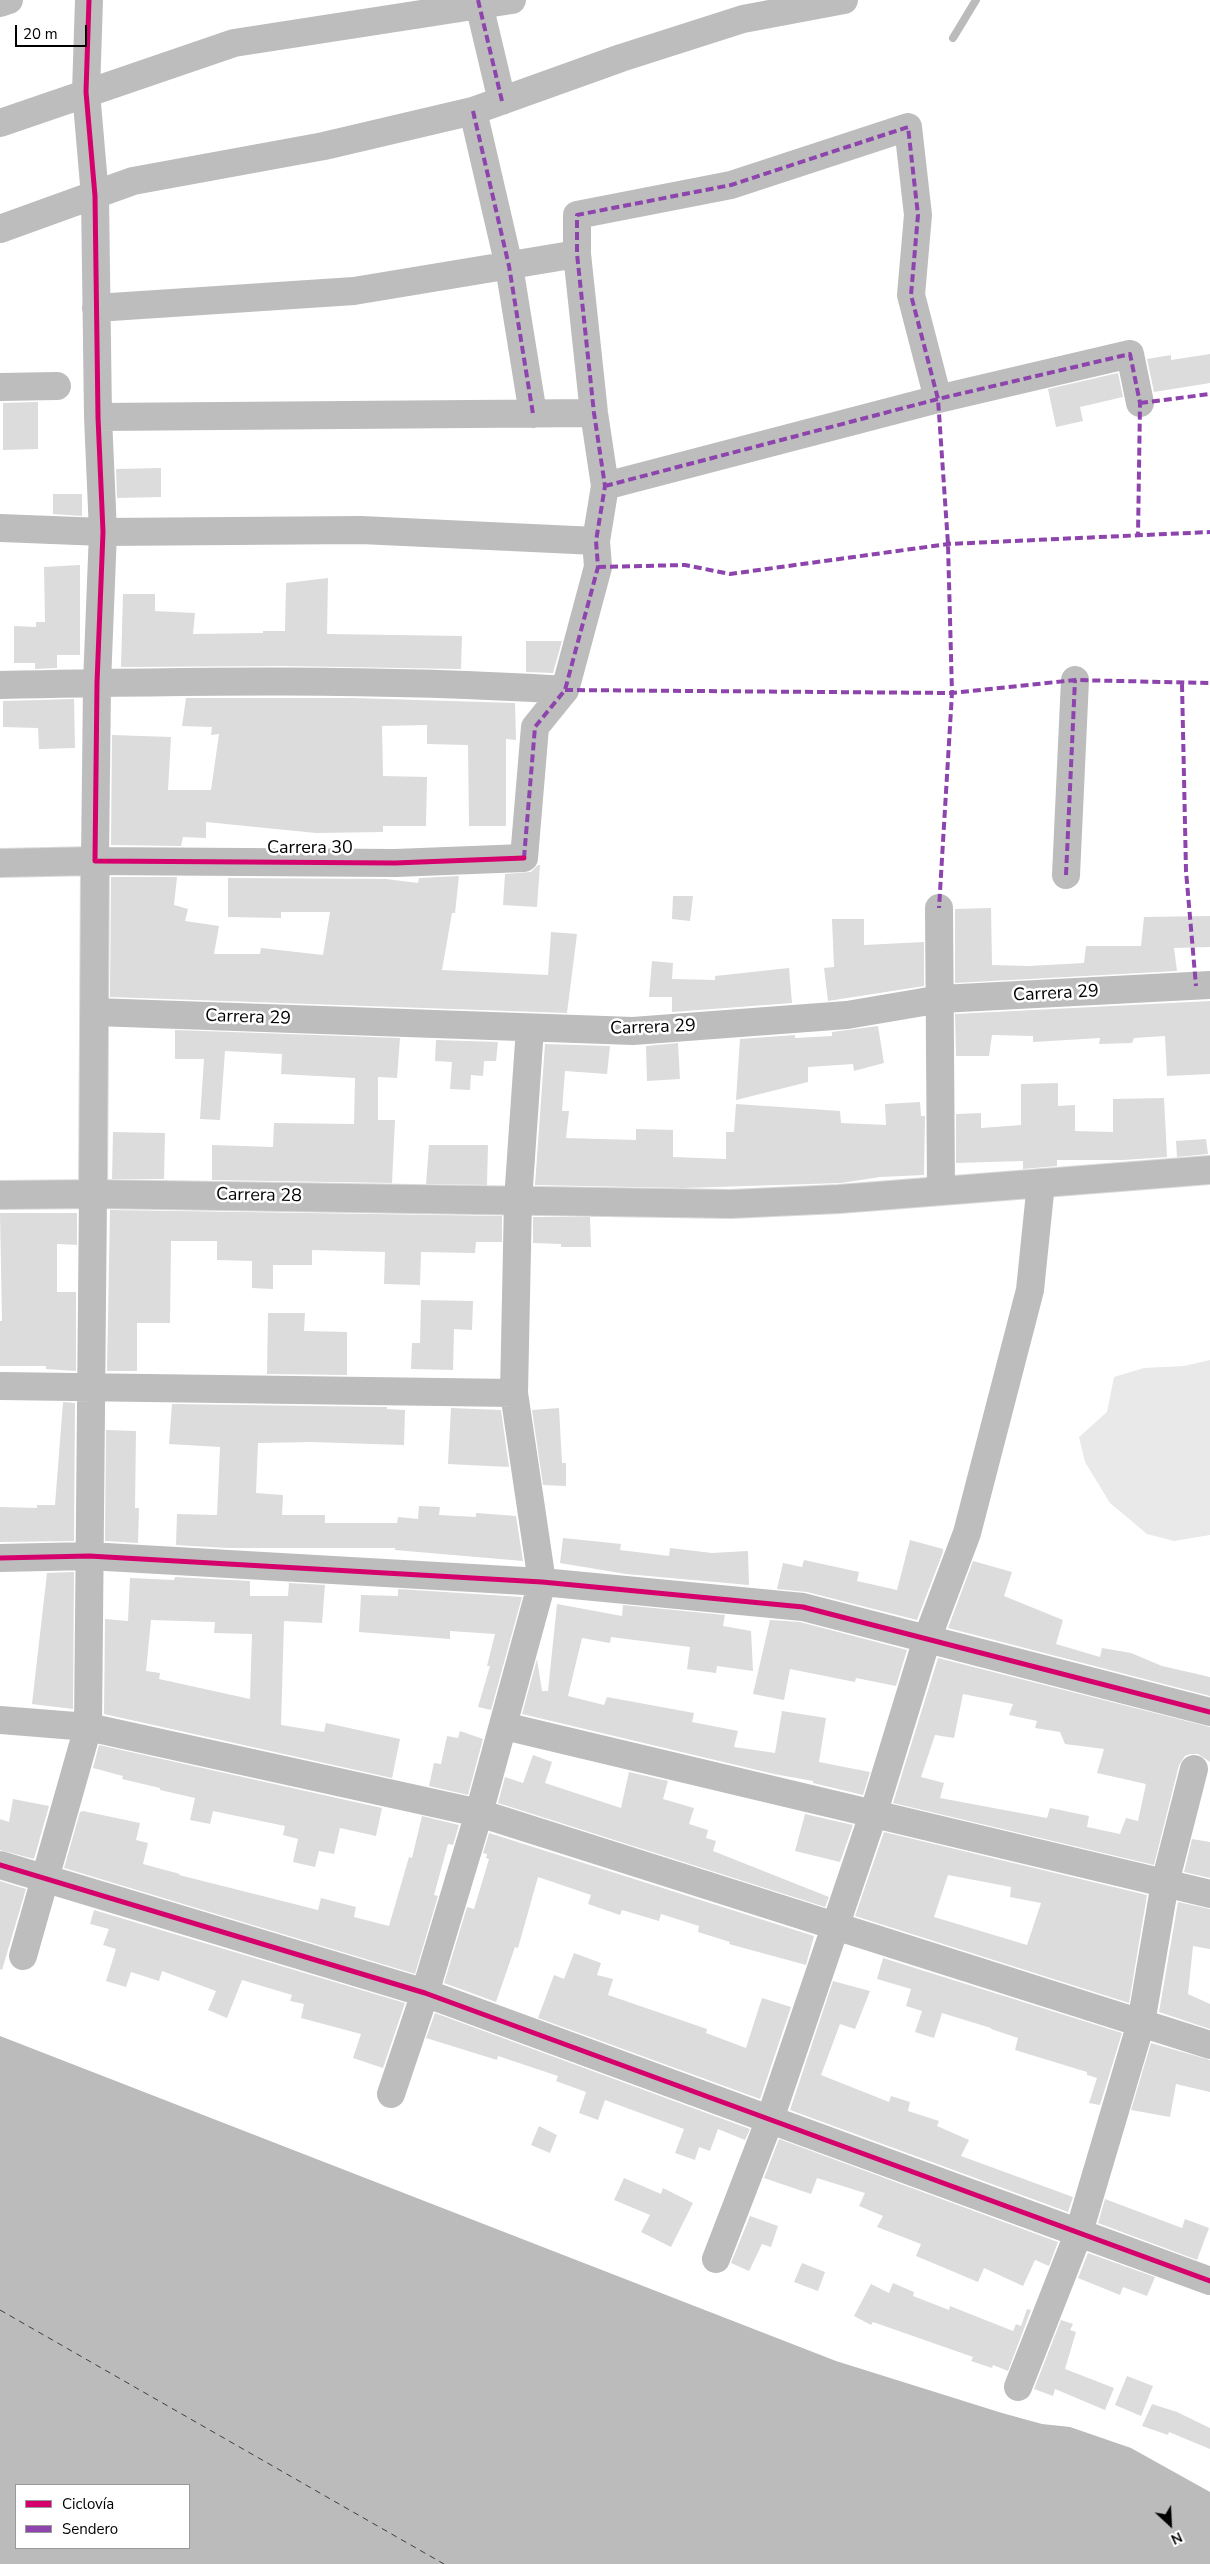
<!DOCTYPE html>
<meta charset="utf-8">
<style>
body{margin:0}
#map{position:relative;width:1210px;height:2564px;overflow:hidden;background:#fff;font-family:"Nunito Sans",sans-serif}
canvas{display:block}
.legend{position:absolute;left:15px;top:2484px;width:175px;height:65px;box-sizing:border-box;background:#fff;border:1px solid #999;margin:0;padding:6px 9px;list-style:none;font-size:15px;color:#000}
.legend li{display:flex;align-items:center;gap:10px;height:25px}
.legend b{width:25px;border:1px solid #999}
.north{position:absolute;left:1145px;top:2499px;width:50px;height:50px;-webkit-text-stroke:4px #fff;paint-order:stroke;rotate:155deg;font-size:14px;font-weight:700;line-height:20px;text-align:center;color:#000}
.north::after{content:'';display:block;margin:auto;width:18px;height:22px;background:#000;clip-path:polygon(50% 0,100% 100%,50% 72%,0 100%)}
.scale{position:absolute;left:15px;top:25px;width:72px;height:22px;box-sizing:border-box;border:2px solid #000;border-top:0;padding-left:6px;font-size:15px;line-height:18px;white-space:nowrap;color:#000;-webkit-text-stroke:4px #fff;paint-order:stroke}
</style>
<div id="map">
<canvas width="1210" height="2564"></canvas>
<ul class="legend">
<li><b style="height:6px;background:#d6006c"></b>Ciclovía</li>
<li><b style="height:6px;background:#8e44ad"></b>Sendero</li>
</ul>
<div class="north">N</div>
<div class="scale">20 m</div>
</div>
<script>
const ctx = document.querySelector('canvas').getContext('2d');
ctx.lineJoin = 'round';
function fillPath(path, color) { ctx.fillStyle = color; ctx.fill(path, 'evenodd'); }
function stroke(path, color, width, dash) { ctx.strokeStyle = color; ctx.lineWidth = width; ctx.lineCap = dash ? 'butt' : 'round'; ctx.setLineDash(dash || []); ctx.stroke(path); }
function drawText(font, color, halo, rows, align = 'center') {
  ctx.font = font + ' "Nunito Sans",sans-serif'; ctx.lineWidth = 5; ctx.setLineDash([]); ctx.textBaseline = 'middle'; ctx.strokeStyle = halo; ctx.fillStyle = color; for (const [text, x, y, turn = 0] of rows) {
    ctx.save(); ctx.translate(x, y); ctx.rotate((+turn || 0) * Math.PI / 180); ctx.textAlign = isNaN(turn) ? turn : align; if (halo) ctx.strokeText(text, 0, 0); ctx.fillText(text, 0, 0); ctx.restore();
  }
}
const green = new Path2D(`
 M1210,1360V1535L1174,1541L1147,1534L1110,1503L1085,1462L1079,1437L1107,1412L1114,1377L1144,1368L1184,1366Z`);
const water = new Path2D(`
 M0,2036L836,2361L1002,2413L1042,2424L1070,2427L1131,2448L1210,2492V2564H0ZM16,2485H189V2548H16Z`);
const stream = new Path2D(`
 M953,38L976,0`);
const ferry = new Path2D(`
 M0,2310L444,2564`);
const building = new Path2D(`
 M1210,354V383L1154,392L1147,359L1171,355V360Z
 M1118,373L1123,397L1080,407L1083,421L1056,427L1048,389Z
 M38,402V449L3,450V403Z
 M161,468V497L117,498L116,469Z
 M53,494H82V516L53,514Z
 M80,565V655H57V668L35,669V663H14V626L36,627V622H45L44,567Z
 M328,578L327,634L462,636L461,669L283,666L121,667L123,594H155V611L195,613L193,634L263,633V631H285L286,583Z
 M526,641H562L553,673L526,672Z
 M186,698H353L515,703L516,740L506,739V826H469L468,745L427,744V725L382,726L383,776L427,777L426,826H383V832L316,833L206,822V838L183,837L181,846L111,845L112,735L171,737L168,790H211L219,734L211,735L212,727L182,726Z
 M74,699L75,748L39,749L38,728L3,727V701Z
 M538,865H540L537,907L503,905L505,874L531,872Z
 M459,876L455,913H452L442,970L548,975L551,932L577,934L567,1013L110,997L111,877H177L174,905L188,909L185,921L219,926L214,954H260L261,948L323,955L330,912H281V918L228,917V878L386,879L418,883L419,878Z
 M673,896H693L690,921L672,919Z
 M991,908L992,965L1029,966L1084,963L1086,946H1141L1144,917L1210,916V947L1174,948L1177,971L955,983V909Z
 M832,919H864V945L924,942V986L828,1001L824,968L834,967Z
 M652,961L673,963L672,979L715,980V976L789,968L792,1003L672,1012V997H649Z
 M1210,1001V1074L1167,1076L1165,1036L1134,1038L1132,1043L1099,1044L1100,1038L1033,1042V1036L992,1035L989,1056H956L955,1014Z
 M878,1026L884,1063L854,1071L853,1064L808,1067V1082L736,1100L740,1039L795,1035V1038L832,1036V1032Z
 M175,1030L400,1038L397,1078L378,1077V1120H395L392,1183L212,1180V1145L273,1147L274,1123L354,1124L355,1078L281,1074L282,1054L225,1051L220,1120L200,1119L204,1059H175Z
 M436,1040L498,1042L496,1061H484L483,1076L471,1075L470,1090L450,1089L452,1062L435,1061Z
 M678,1043L680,1079L647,1081L646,1046Z
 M545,1044L610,1046L607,1074L565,1071L562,1111H569L566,1138L636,1140V1129L673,1130V1157L726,1159V1132H734L736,1104L840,1111L841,1123L886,1125L885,1104L920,1102L921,1116H925L924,1175L880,1177L841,1183L683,1188L535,1185Z
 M1058,1083V1106L1075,1105V1131L1113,1132V1099L1164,1098L1167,1157L1123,1160H1057V1166L1023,1169V1161L956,1163V1114L981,1113V1128L1021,1125V1084Z
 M113,1132L165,1133L164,1179H112Z
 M1206,1139L1208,1154L1177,1157L1176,1141Z
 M429,1145H488L487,1185L426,1184Z
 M110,1210L502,1216V1242H476L475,1253L421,1252L420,1285L384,1284L385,1252L312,1250V1265H273V1289L252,1288V1261L217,1260V1241H171L170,1323H137V1371H107Z
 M0,1213H77V1245L57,1244V1292H76V1371L46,1369V1366H0V1321H2Z
 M533,1217H590L591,1247H561V1244L533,1243Z
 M421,1300L473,1301L472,1330L454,1329L453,1370L411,1369L412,1343H420Z
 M268,1313H305L304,1331L347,1332V1375L267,1374Z
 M63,1402L75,1403L74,1541L0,1542V1507L37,1508V1505H55Z
 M172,1404L387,1407V1409L405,1410L404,1445L312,1442L258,1443L256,1493L283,1495L282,1515H325V1523H397L398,1517L418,1519L419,1506L440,1507L439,1515L476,1517V1513L516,1516L523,1561L395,1550V1548H227L176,1545L177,1514L217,1515L220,1447L169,1444Z
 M451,1408L501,1410L509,1467L448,1464Z
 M559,1408L562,1463H566V1486L543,1485L532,1410Z
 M106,1430L136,1431L135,1508H139L138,1543L105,1541Z
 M563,1538L621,1544L620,1550L669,1556L670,1548L712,1553L748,1551L749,1585L626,1574L560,1563Z
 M910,1540L943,1549V1552L917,1620L807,1592L777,1589L783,1563L802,1567L804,1560L859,1572L857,1581L897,1590Z
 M973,1561L1012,1572L1004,1596L1063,1620L1056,1644L1100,1657L1102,1648L1131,1653L1162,1666L1210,1677V1696L948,1628Z
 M74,1572L73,1709L32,1704L47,1573Z
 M175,1577L250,1581V1596H288L289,1583L325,1585L322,1623L284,1621L281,1725L324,1732L326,1723L400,1739L392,1778L104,1714L105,1619L128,1621L130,1578L174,1580ZM151,1620L215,1622L214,1633L252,1634L250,1699L159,1679L160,1673L146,1671Z
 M398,1589L522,1597L491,1710L478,1707L490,1666H487L495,1634L450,1631V1639L359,1632L361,1595L398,1596Z
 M557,1604L622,1616L623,1605L725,1615L723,1626L751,1631L753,1671L717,1666L716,1673L687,1669L690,1647L611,1637L610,1643L582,1638L568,1696L604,1705L607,1697L694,1713L692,1722L738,1731L734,1747L775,1753L782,1711L826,1718L819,1762L870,1772L863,1795L813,1783V1781L774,1774L522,1714L537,1659L542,1691H548Z
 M770,1620L800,1622L907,1650L896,1686L856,1678L855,1682L790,1669L784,1700L753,1694Z
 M938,1658L1210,1727V1762L1198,1754H1190L1185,1756L1179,1765L1154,1865L893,1803ZM963,1694L1013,1704L1009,1715L1037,1721L1035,1728L1060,1732L1065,1744L1104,1749L1097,1773L1146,1784L1138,1821L1126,1818L1120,1834L1087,1827L1089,1816L1050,1808L1047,1818L940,1798L944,1783L921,1777L935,1735L954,1738Z
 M460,1731L483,1739L468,1795L429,1786L434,1763L441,1764L447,1736L458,1738Z
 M99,1745L382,1808L376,1836L340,1828L334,1854L319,1851L315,1867L293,1862L298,1839L283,1835L285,1826L213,1811L210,1824L190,1820L195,1798L160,1790V1788L122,1779L123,1776L93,1768Z
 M533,1755L552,1762L545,1783L621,1808L629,1772L668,1781L663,1799L694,1808L689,1824L708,1830L706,1838L716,1841L713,1851L829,1897L825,1907L498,1803L505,1777L523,1783Z
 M13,1799L49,1806L34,1859L0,1850V1819L9,1822Z
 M83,1811L140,1823L136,1840L148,1843L143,1864L180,1874L179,1875L318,1910L321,1898L356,1907L354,1917L389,1926L409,1857L412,1858L422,1816L459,1825L453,1845L448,1844L434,1895L438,1896L415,1974L64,1868L80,1812Z
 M805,1814L853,1825L840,1862L795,1851Z
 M884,1832L1147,1895L1129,2003L855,1916ZM948,1875L1011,1887L1010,1897L1041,1903L1027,1945L934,1917Z
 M489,1833L814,1936L806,1965L729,1944L730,1942L698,1932L699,1926L661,1914L659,1921L622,1910L620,1915L588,1904L591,1895L538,1877L518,1948L515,1947L496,2002L444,1983L467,1907L474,1909L489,1859L486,1858L487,1854L483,1853Z
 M1192,1839L1210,1842V1878L1184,1872Z
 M0,1881L26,1889L2,1970L0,1969Z
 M1178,1902L1210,1909V1949L1193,1946L1188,1994L1210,2004V2029L1159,2012Z
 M94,1910L405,2003L383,2068L353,2058L361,2034L301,2018L304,2004L290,2001L292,1995L242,1980L227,2018L208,2010L216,1991L162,1971L159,1981L131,1972L126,1987L106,1981L116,1949L103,1945L109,1929L90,1924Z
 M574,1953L601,1963L597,1975L613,1979L608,1995L707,2029L706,2033L746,2048L762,1998L791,2007L760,2099L538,2018L554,1975L564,1979Z
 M883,1958L1122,2033L1100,2105L1089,2103L1097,2078L1087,2075V2072L1015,2050L1018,2038L991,2029V2028L942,2013L934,2038L915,2032L922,2011L906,2006L911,1989L877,1979Z
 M833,1981L870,1991L855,2029L840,2024L821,2075L889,2102L891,2096L910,2102L908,2111L939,2121L937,2126L969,2140L961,2156L1073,2197L1068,2212L790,2110Z
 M435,2013L750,2129L745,2140L718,2129L710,2151L699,2147L695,2160L675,2153L684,2129L605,2100L598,2120L579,2113L586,2092L556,2081L558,2076L498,2056L497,2060L426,2038Z
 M1151,2043L1210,2060V2092L1176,2084L1170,2117L1131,2110Z
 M539,2126L557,2135L550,2153L531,2145Z
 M779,2139L1058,2242L1049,2266L1035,2260L1023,2286L984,2268L978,2282L916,2256L921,2244L877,2227L883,2216L859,2206L865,2193L817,2178L811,2194L764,2178Z
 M624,2178L661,2194L663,2188L693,2203L671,2247L641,2232L650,2215L614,2200Z
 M1105,2199L1182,2228L1185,2219L1209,2228L1197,2260L1098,2223Z
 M750,2216L778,2226L771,2247L762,2244L749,2271L731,2263Z
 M1088,2253L1155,2277L1147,2296L1123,2287L1120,2295L1078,2278Z
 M802,2263L825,2272L818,2291L794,2282Z
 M893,2283L914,2292L913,2296L949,2310L950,2306L1013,2331L1016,2324L1021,2326L1027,2309L1031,2310L1008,2371L993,2365L992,2368L971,2361L973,2357L873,2322L871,2325L854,2316L871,2284L889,2293Z
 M1061,2320L1073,2324L1070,2330L1076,2332L1065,2369L1114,2388L1105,2410L1055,2389L1053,2396L1034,2389Z
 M1127,2376L1153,2386L1141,2416L1115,2405Z
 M1152,2404L1177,2412L1210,2428V2449L1169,2432L1168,2435L1142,2426Z`);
const minor = new Path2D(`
 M89,0L86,92L95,196L98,417L103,532L97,683L95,861L395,863L524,858L535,727L565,690L598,567L596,541L605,486L594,413L577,254V215L731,185L908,127L918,215L911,295L938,399
 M478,0L502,101
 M0,3L9,0
 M473,111L509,266L533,414
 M0,123L234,43L512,0
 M0,229L133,181L324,146L473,111L621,58L743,19L844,0
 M96,308L354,291L577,254
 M0,387L57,386
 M98,417L594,413
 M605,486L938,399L1130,354L1140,403
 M0,528L103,532L361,530L596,541
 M0,685C188,681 378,678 565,690
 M1066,875L1075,680
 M939,908L941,1190
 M95,1012L633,1031L847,1015L941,999L1210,985
 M0,1386L514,1393
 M0,1558L89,1556L542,1582L803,1607L1210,1712
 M0,1720L88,1727L479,1813L1210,2045
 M504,1726L1210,1894
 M0,1865L425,1993L1210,2281
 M23,1956L88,1727L93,1194
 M391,2094L425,1993L479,1813L542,1582L514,1393L518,1200L530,1028
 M716,2259L770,2119L873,1815L927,1639L967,1533L1030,1290L1041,1183
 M1018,2387L1079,2232L1141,2023L1165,1883L1194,1769`);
const major = new Path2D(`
 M0,863L95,861L93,1194
 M0,1195L93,1194L731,1204L839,1199L1210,1170`);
const quiet = new Path2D(`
 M478,0L502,101
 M473,111L509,266L533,414
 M1140,403L1210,394
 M605,486L938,399L1130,354L1140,403L1138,536
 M598,567L685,565L730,574L948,544L1210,532
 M1182,684L1186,871L1196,986
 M565,690L952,693L1075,680L1210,683
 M524,858L535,727L565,690L598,567L596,541L605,486L594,413L577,254V215L731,185L908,127L918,215L911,295L938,399L948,544L952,693L939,908
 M1066,875L1075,680`);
const cycleway = new Path2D(`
 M89,0L86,92L95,196L98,417L103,532L97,683L95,861L395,863L524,858
 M0,1558L89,1556L542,1582L803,1607L1210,1712
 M0,1865L425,1993L1210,2281`);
const streetNames = [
 ["Carrera 30",310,849],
 ["Carrera 29",1056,994,-3],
 ["Carrera 29",248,1018,2],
 ["Carrera 29",653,1028,-2],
 ["Carrera 28",259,1196,1]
];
fillPath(green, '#e9e9e9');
fillPath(water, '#bbb');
stroke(stream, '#bbb', 8);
stroke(ferry, '#3f3f3f', 1, [6, 5]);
fillPath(building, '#dcdcdc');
stroke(major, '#dbdbdb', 30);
stroke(minor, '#bdbdbd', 28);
stroke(major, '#bdbdbd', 28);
stroke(quiet, '#8e44ad', 4, [8, 4]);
stroke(cycleway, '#d6006c', 5);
drawText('18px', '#000', '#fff', streetNames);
</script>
